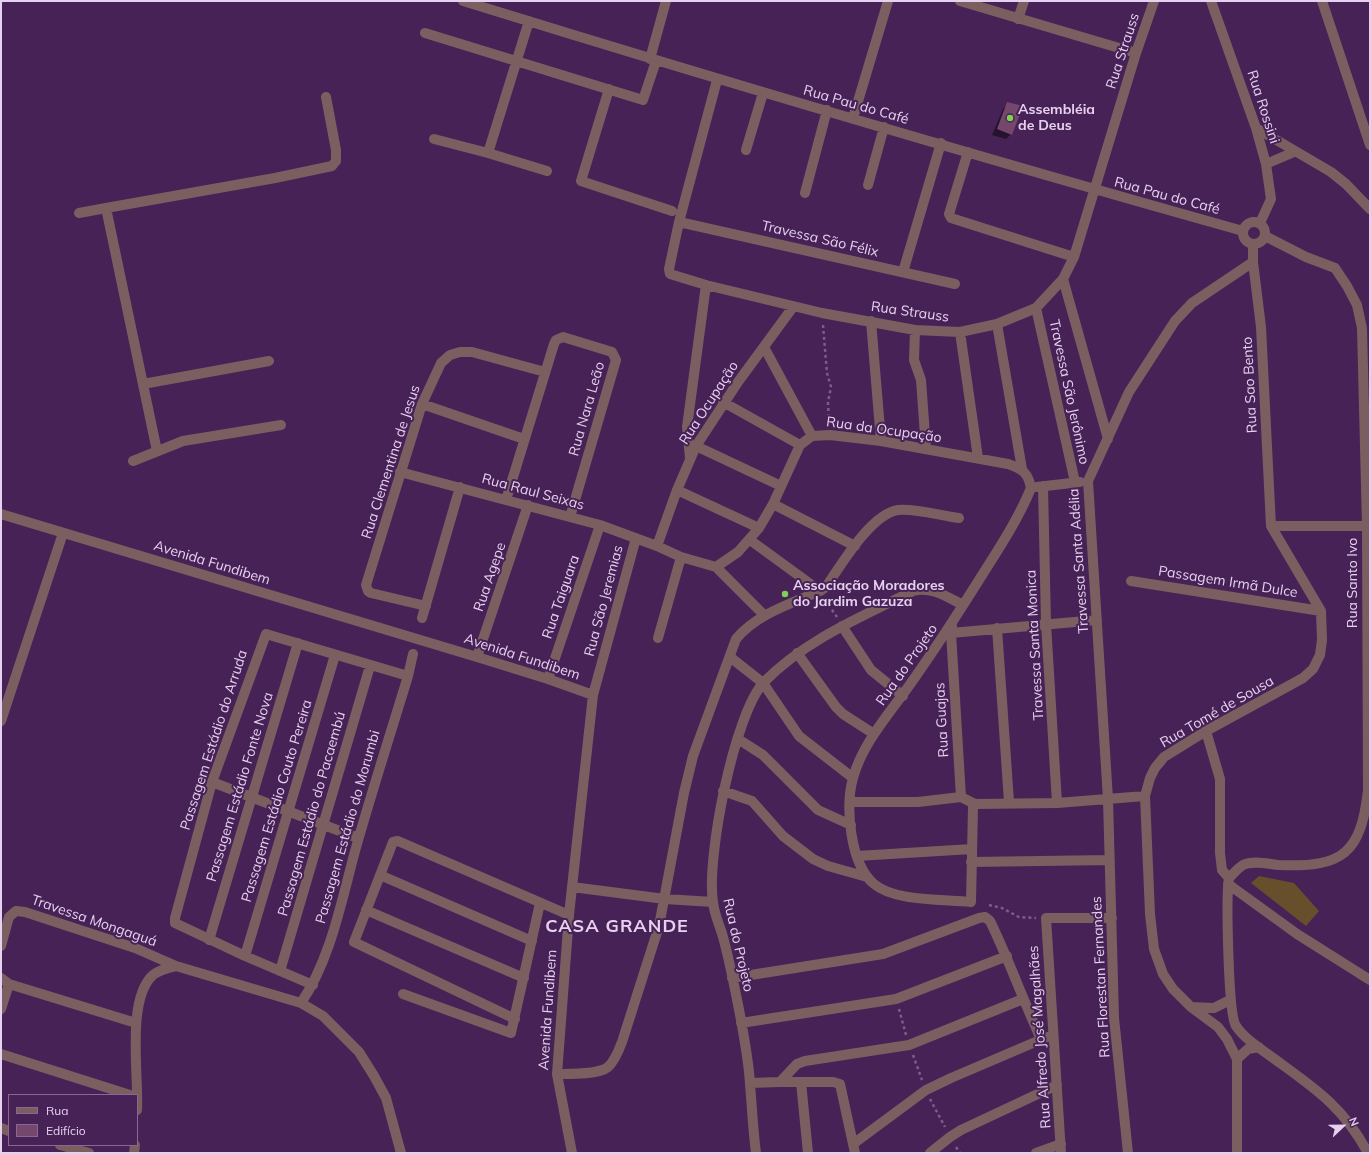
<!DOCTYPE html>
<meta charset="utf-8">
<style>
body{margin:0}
#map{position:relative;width:1371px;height:1154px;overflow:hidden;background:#472256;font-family:Mulish,sans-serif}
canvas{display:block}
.frame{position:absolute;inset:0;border:2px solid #e7d1f0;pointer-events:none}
.legend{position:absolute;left:8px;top:1094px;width:130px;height:52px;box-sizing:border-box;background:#472256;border:1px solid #876894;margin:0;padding:5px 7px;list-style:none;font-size:12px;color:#e7d1f0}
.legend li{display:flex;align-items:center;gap:8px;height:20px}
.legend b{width:20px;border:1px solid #876894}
.north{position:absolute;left:1323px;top:1106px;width:40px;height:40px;-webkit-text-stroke:3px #472256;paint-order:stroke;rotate:68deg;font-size:11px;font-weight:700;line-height:16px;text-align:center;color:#e7d1f0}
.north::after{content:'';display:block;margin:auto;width:14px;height:18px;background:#e7d1f0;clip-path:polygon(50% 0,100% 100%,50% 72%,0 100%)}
</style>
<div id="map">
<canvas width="1371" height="1154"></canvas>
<div class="frame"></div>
<ul class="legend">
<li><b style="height:5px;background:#7b5f60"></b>Rua</li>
<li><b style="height:11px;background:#76476c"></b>Edifício</li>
</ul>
<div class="north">N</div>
</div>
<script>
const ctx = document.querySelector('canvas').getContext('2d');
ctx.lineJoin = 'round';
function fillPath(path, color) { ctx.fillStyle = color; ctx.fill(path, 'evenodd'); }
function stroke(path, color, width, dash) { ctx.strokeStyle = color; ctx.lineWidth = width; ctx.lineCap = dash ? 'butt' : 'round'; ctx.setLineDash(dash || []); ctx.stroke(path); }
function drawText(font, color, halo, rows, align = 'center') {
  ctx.font = font + ' Mulish,sans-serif'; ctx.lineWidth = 4; ctx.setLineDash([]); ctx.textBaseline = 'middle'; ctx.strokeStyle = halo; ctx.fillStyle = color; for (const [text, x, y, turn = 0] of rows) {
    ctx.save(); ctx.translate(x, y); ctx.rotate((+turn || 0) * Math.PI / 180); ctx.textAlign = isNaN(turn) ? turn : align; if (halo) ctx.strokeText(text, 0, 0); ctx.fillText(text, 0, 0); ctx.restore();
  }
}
const green = new Path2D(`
 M1259,876L1294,883L1319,911L1306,926L1251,883Z`);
const shadow = new Path2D(`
 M1008,103L1011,134L1006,139L992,135L1003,109Z`);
const building = new Path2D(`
 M1007,102L1023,106L1012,135L997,129Z`);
const path = new Path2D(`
 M823,325L827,373L831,387L828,402L829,425
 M825,600L837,617
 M989,905L1002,908L1019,917L1036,918
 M899,1009L906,1035
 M913,1055L922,1080
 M930,1099L945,1127
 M956,1147L960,1153`);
const minor = new Path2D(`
 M463,1C722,81 982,158 1243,231
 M960,1L1136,53
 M1211,1L1256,128L1266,164L1271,199L1260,223
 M1322,1L1370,145
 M1018,19L1024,1
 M529,21L488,153L547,171
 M425,33L643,100L656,61
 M650,59L666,1
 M717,80L679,222L669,269L670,274L706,285L822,313L915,330L960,332L997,324L1036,308L1063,279L1074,257L1136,53L1154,1
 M609,89L581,181L672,211
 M853,118L888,1
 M1256,128L1331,172L1346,184L1370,209
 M434,139L488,153
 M746,150L763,93
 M968,152L949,214L951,218L1074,257
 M1266,164L1294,152
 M868,185L884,127
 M805,193L827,110
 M106,208L275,178L332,166L336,161V150L326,97
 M79,213L106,208L157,451
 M1243 233a11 11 0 1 1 22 0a11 11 0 1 1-22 0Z
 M679,222L955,284
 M903,272L941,143
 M1063,279L1108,439
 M1036,308L1075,482
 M871,321L881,441
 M997,324L1022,469
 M915,330L914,360L921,380L926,449
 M960,332L978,458
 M764,347L812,436
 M143,384L269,361
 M723,402L800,445
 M422,404L524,439
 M696,446L781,486
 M690,458L687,427L706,285
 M133,461L183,441L281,425
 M400,472L600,525L657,546L681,557L716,567L738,552L759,528L773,504L800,445L812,436L830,435L881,441L1008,464C1022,469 1028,472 1031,488C1018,520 998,550 979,580C957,615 935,649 911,683C890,713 863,742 853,778C845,807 850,864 874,884C895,902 945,899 971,902L973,807L975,804L1057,803L1145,796
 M1043,486L1046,624L1057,803
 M1037,487L1080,482
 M677,490L759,528
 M506,500L554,344L556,340L563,337L612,352L616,360L570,517
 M773,504L855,546
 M1,514L477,657L548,679L593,695L569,915L557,1074L572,1153
 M1271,526H1370
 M750,540L820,591
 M657,546L677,490L696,446L738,382L793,307
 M716,567L764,615
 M1131,581L1321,611
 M426,606L371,593L368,591L366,585L422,404L441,363L450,355L460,352H472L545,372
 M422,618L460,487
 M842,626L871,670L903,696
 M952,626L951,633L961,797L975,804
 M997,628L1009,802
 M951,633L1097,620
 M658,638L681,557
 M797,653L836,707L843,714L874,734
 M477,657L528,505
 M730,657L763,683L799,736L853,778
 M548,679L600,525
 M593,695L636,538
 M1,721L63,533
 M1206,731L1220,779V853L1222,870L1229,878
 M738,739L763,755L818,810L851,825
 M212,782L358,838
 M723,791L752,801L783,836L813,859L828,866L867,877
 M851,802H918L961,797
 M857,856L972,849
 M971,862L1109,860
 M380,875L532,941
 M1229,878C1233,874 1238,868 1243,865C1253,860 1268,864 1279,865C1343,868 1361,853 1368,790L1367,526L1362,328L1357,305L1347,286L1335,268L1306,257L1265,236
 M1229,878C1226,895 1228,1015 1236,1026C1246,1041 1266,1052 1280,1063C1319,1091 1345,1110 1368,1153
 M1228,884L1297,934L1370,980
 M572,887L665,899L713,902
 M366,910L524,978
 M209,940L298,643
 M1,946L9,917L16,911L25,912L135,948L176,966L301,1003L323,1016L359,1052L374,1076L386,1098L401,1153
 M245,956L335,655
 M280,971L370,666
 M1,978L9,984L136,1023
 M732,978L883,954L979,918L985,917L990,921C1009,960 1023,1000 1041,1039
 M313,985L245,956L175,923V918L212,782L266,634L408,676
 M403,994L511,1033L540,903
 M301,1003C332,957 342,897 357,844C373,788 391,732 408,676L413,654
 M1191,1007L1214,1008L1230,1000
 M1,1009L9,984
 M515,1019L354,942L393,842L398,841L569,915
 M741,1023L896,999L1007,956
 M1,1054L130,1095
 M1237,1059L1248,1049L1259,1047
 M557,1074C569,1074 598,1075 608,1067C615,1061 619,1050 622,1042L659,926L684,793L693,756L736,639C757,614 790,604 820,591L826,587C841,565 871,514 898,510C916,508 941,516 959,518
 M780,1082H833L840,1084L855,1153
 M801,1082L808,1153
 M750,1083L780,1082L797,1064L805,1061L909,1045L1023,999
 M137,1110C139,1076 126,999 153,975C159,970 167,968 176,966
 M1,1128L9,1131
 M853,1144L926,1090L951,1078L1047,1037
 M60,1145L89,1153
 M134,1153L135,1145
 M756,1153C753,1130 752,1107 750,1084C749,1064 745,1044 742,1025C736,995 731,966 723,937C720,926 714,914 713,902C706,859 734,714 764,682C805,640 861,617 913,591C931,586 947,597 963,605
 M930,1153L950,1137L961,1130L1057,1085
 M1036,1153L1061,1144
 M1061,1153L1046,918H1112
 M1128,1153L1114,1018L1108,799L1088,481L1129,392L1175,321L1192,303L1253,262
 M1237,1153V1059L1227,1039L1218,1027L1191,1007L1173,989L1163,974L1154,949L1150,914L1145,796L1150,778L1155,768L1164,757L1206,731L1303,678L1313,669L1320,655L1322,640L1321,611L1271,526L1261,327L1253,262V244`);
const markers = [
 [1010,118,4,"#80d051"],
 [785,594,4,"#80d051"]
];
const streetNames = [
 ["Rua Strauss",1123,51,-72],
 ["Rua Pau do Café",856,105,16],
 ["Rua Rossini",1263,107,72],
 ["Rua Pau do Café",1167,196,15],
 ["Travessa São Félix",820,239,13],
 ["Rua Strauss",910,312,8],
 ["Rua Sao Bento",1250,385,-93],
 ["Travessa São Jerônimo",1069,392,78],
 ["Rua Ocupação",709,403,-57],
 ["Rua Nara Leão",587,409,-74],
 ["Rua da Ocupação",884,430,8],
 ["Rua Clementina de Jesus",391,462,-72],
 ["Rua Raul Seixas",533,492,15],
 ["Travessa Santa Adélia",1079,561,-94],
 ["Avenida Fundibem",212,563,17],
 ["Rua Agepe",490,577,-71],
 ["Passagem Irmã Dulce",1228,582,9],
 ["Rua Santo Ivo",1353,583,-90],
 ["Rua Taiguara",561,597,-71],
 ["Rua São Jeremias",604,601,-75],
 ["Travessa Santa Monica",1035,645,-93],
 ["Avenida Fundibem",522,657,18],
 ["Rua do Projeto",907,665,-55],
 ["Rua Tomé de Sousa",1217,712,-30],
 ["Rua Guajas",942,720,-93],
 ["Passagem Estádio do Arruda",214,740,-72],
 ["Passagem Estádio Fonte Nova",240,787,-73],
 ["Passagem Estádio Couto Pereira",277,801,-73],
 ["Passagem Estádio do Pacaembú",312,814,-74],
 ["Passagem Estádio do Morumbi",348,827,-74],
 ["Travessa Mongaguá",94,921,19],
 ["Rua do Projeto",738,945,77],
 ["Rua Florestan Fernandes",1101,977,-93],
 ["Avenida Fundibem",548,1010,-86],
 ["Rua Alfredo José Magalhães",1040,1037,-94]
];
const poiNames = [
 ["Assembléia",1018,110],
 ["de Deus",1018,126],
 ["Associação Moradores",793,586],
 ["do Jardim Gazuza",793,602]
];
const districtNames = [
 ["CASA GRANDE",617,927]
];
fillPath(green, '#674f2c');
fillPath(shadow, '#0007');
fillPath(building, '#76476c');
stroke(path, '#7c5c89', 2.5, [3, 3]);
stroke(minor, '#7b5f60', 10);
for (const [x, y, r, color] of markers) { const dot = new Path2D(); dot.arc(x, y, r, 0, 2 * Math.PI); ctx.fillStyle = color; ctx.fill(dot); stroke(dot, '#472256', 1.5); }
drawText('14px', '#e7d1f0', '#472256', streetNames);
drawText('bold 14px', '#e7d1f0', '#472256', poiNames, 'left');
ctx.letterSpacing = '1px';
drawText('bold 18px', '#e7d1f0', '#472256', districtNames);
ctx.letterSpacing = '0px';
</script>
